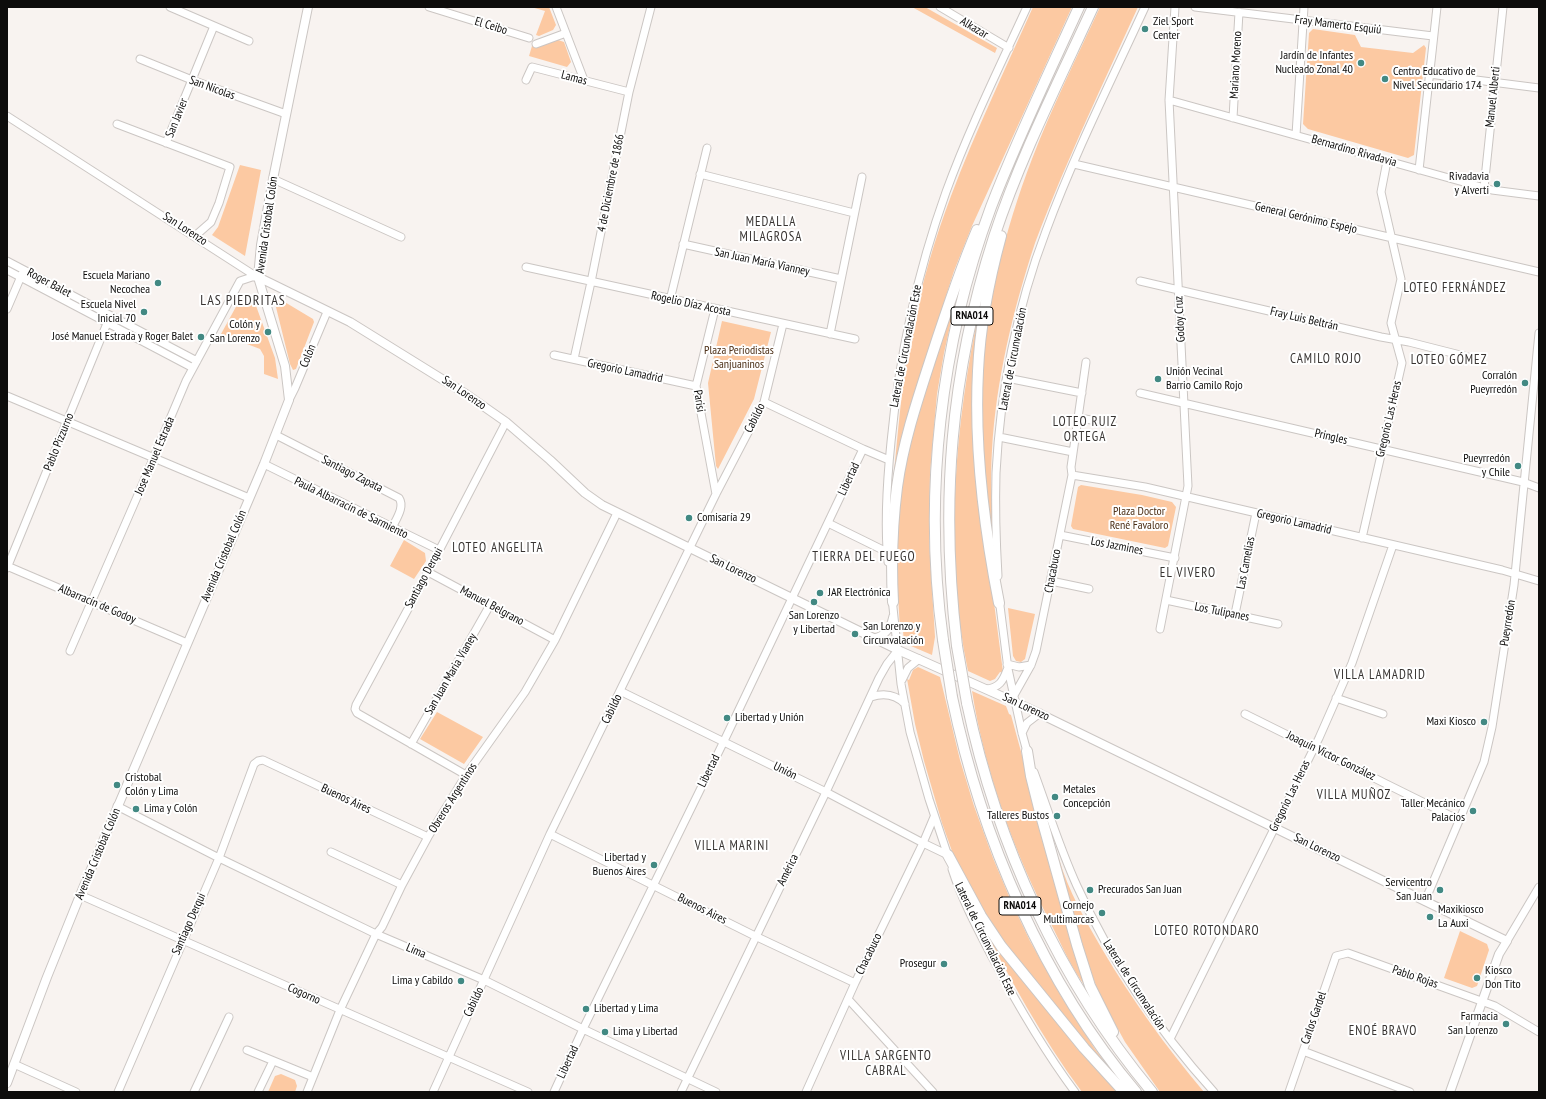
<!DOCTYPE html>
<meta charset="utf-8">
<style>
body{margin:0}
#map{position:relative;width:1546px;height:1099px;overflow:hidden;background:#f8f3f0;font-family:"PT Sans Narrow",sans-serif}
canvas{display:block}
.frame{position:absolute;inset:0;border:8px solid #0d0c0b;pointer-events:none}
</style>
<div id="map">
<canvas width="1546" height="1099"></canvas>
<div class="frame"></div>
</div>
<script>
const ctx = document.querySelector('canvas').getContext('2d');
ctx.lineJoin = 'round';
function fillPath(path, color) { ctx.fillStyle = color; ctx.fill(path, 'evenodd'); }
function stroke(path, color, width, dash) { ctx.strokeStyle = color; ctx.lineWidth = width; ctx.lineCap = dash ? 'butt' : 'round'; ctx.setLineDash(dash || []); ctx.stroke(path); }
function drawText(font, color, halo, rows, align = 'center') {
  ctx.font = font + ' "PT Sans Narrow",sans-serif'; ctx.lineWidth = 4; ctx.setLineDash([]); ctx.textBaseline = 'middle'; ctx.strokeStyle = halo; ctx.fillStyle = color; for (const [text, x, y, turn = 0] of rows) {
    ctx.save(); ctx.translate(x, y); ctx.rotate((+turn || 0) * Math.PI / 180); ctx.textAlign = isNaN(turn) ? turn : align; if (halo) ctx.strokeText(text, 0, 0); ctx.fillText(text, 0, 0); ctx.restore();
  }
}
const green = new Path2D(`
 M531,7H549L556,25L553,30L539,36L536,35L545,11Z
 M912,7H925L997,48L995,53Z
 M1033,7H1072L972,226L954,271L903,431L897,456L892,492C898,437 901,381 913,327C922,283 935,238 951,196C975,132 1005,70 1033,7Z
 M1100,7H1138C1112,64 1085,121 1061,178C1052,200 1043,221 1035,243C1013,310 996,380 992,450C990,481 992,513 994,544H991C986,492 980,440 982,388C985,309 1004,232 1032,159C1052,107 1077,57 1100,7Z
 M1313,29L1355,35L1361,47L1413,53L1424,45L1426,48L1414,155L1408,158L1308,129L1303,124L1309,33Z
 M558,40L564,42L571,62L567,67L529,56L532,46L538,47Z
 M240,165L261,170L245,256L212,235L218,227Z
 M243,294L255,303L275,358L278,379L264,374V356L260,349L221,334Z
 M273,295L313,319L314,322L296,369L293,370L290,364Z
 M957,295L944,353L937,394L930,474L929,540L935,637L932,655L904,643L903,631L900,630L895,543L907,448Z
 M980,305L978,342L986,541L1003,672V673L1000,672L995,679L990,681L968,671C943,551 955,425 980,305Z
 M722,321L771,332L754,399L718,469L716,466L708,383Z
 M1081,485L1142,495L1172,502L1176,507L1168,546L1165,548L1073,529L1071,526L1078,487Z
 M404,540L425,553L426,561L414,579L390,566Z
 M1008,608L1035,614L1025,659L1021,662L1016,661L1013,656Z
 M918,667L940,677L960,760L974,806L993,858L1011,901L1030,941L1061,996L1095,1049L1124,1088L999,939L953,854L942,823L924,761L915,724L907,679L909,680L913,670Z
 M972,691L1006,706L1009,714L1011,715L1085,986C1072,969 1063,948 1053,928C1015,854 985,774 972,691Z
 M437,712L483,737L464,764L420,739Z
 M1057,859H1059C1068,890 1085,920 1102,949C1132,1000 1166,1047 1204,1092H1160L1125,1042L1100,996L1090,970Z
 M978,918L1118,1092H1082C1041,1037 1010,978 978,918Z
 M1460,931L1487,944L1489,950L1477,986L1472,988L1444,978Z
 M281,1074L295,1080L297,1086L295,1092H268L275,1076Z`);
const minor = new Path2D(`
 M170,7L249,41
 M429,7L529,38
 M556,7L584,80
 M940,7L1009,48
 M1195,7L1433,36
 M536,44L566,33
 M140,59L192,80L286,114
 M1429,74L1539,88
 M526,80L532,67L629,92
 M1169,100L1492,190L1539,196
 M7,116L257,277
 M1233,118L1239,12
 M117,124L230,167L219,203L211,222L195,236
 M1296,135L1304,7
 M166,143L214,26
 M1074,164L1539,272
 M1419,170L1437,7
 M700,174L854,213
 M273,179L401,237
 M1484,188L1503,7
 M683,244L841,279
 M7,261L197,361
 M526,267L855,339
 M7,270L193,368
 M1140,281L1381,337L1409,342L1468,357
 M670,300L707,148
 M7,309L22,274
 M715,309L696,386L716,494
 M830,334L862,177
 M554,355L696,386
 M574,359L591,282L629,92L651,7
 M1007,378L1082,393
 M1140,393L1523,482L1539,488
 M7,396L249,498
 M289,400L295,388L327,312
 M764,402L863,449L889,460
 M1078,418L1112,423
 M276,435L399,498C405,507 396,519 392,528
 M999,437L1073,452
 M264,464L439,550
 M1072,475L1145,487L1502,570L1539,581
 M828,523L887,552
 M1060,535L1175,558
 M1362,538L1402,363L1391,323L1401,279L1381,192L1387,161
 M888,562C884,522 887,481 891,442C899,357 917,273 946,192C969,129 999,68 1027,7
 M7,566L187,643
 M7,568L110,316
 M428,572L555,640
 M998,576C996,542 995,508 996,473C1000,392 1017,307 1046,231C1074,155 1111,81 1145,7
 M1051,581L1089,589
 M892,598L901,684L910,732L929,799L949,859
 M999,598L1008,669L1022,733L1028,755
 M1166,600L1278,624
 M1235,614L1256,513
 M1160,629L1188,486L1169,100L1175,7
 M874,638C887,635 890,629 893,616
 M70,651L137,497L186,381L240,281L252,277H258
 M1007,664L1019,667L1031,665
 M902,680L908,668L919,659
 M986,689C999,688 1003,681 1007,670
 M620,691L826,792L923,843L948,855
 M871,697C883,693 895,694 905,704
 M1013,697L1031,665L1036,651L1072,475L1071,467L1086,362
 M1336,698L1383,714
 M1245,714L1459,820
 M1022,733L1027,723L1040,713
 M411,744L490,605
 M1034,772C1048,810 1060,849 1077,886C1111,961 1159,1031 1214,1092
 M466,775L357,713L355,709L356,705L428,572L506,422
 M117,806L219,858L376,934L484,980L583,1029L716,1092
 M550,834L755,936L855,983
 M331,852L402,885
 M952,869C962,900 977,928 992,957C1017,1004 1043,1049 1075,1092
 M80,895L528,1092
 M1425,901L1484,762L1492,727L1514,585L1539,333
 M1507,941L1539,887
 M848,999L933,1092
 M1170,1039L1319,738L1352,663L1393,545
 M247,1050L313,1077
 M1303,1051L1410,1092
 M14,1064L76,1092
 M118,1092L219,858L254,764L258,761L263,760L428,837
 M194,1092L229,1017
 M258,1092L273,1061
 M307,1092L340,1010L376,934L382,927L402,885L428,837L466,775L525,692L555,640L617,513
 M433,1092L550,834L716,494L764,402L783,324
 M554,1092L583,1029L724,741L863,449
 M681,1092L826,792L879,678L887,664L898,650
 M806,1092L855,983L923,843L934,817
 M1289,1092L1336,956L1348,953L1495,1006L1539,1032`);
const major = new Path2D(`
 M258,277L350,322L466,394L506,422L550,460L585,493L602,505L898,650L1028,708L1507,941L1499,954L1450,1092
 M7,1083L47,977L83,888L264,464L289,400L285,366L258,277L261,245L273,179L308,7`);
const highway = new Path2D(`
 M893,602C891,563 892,526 897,487C903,443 917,401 931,358C945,315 959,272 977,230
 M999,603C984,527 974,448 978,371C980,325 989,280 1001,236
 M943,640C923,496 940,344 991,207C1017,139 1049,73 1079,7
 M957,646C940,504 950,374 994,237C1020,158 1058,83 1093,7
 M952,697C981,837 1043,982 1136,1092
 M967,703C997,845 1059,980 1152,1092
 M1027,751L1031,776L1040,812L1077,945L1090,986L1113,1032
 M948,855L981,916L1001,946L1084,1048L1124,1092`);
const highwayBridge = new Path2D(`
 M943,640L952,697
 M957,646L967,703`);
const markers = [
 [1145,29,4,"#428983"],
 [1361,63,4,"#428983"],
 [1385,79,4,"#428983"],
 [1497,184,4,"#428983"],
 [158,283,4,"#428983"],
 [144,312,4,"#428983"],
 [268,332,4,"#428983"],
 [201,337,4,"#428983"],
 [1158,379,4,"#428983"],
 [1525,383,4,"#428983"],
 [1518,466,4,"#428983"],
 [689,518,4,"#428983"],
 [820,593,4,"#428983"],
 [814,602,4,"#428983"],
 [855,634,4,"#428983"],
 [727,718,4,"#428983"],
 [1484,722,4,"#428983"],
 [117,785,4,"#428983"],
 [1055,797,4,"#428983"],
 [136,809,4,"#428983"],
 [1473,811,4,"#428983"],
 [1057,816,4,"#428983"],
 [654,865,4,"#428983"],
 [1090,890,4,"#428983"],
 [1440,890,4,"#428983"],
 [1102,913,4,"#428983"],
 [1430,917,4,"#428983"],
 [944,964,4,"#428983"],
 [1477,978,4,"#428983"],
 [461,981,4,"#428983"],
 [586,1009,4,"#428983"],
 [1506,1024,4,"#428983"],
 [605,1032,4,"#428983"]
];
const shields = [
 [972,316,42],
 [1020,906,42]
];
const shieldNames = [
 ["RNA014",972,316],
 ["RNA014",1020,906]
];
const poiNames = [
 ["Ziel Sport",1153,22,"left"],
 ["Center",1153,36,"left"],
 ["Jardín de Infantes",1353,56],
 ["Nucleado Zonal 40",1353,70],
 ["Centro Educativo de",1393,72,"left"],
 ["Nivel Secundario 174",1393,86,"left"],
 ["Rivadavia",1489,177],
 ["y Alverti",1489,191],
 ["Escuela Mariano",150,276],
 ["Necochea",150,290],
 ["Escuela Nivel",136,305],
 ["Inicial 70",136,319],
 ["Colón y",260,325],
 ["San Lorenzo",260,339],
 ["José Manuel Estrada y Roger Balet",193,337],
 ["Unión Vecinal",1166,372,"left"],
 ["Barrio Camilo Rojo",1166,386,"left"],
 ["Corralón",1517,376],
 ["Pueyrredón",1517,390],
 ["Pueyrredón",1510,459],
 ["y Chile",1510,473],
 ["Comisaría 29",697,518,"left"],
 ["JAR Electrónica",828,593,"left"],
 ["San Lorenzo",814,616,"center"],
 ["y Libertad",814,630,"center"],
 ["San Lorenzo y",863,627,"left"],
 ["Circunvalación",863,641,"left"],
 ["Libertad y Unión",735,718,"left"],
 ["Maxi Kiosco",1476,722],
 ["Cristobal",125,778,"left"],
 ["Colón y Lima",125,792,"left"],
 ["Metales",1063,790,"left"],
 ["Concepción",1063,804,"left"],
 ["Taller Mecánico",1465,804],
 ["Palacios",1465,818],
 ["Lima y Colón",144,809,"left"],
 ["Talleres Bustos",1049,816],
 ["Libertad y",646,858],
 ["Buenos Aires",646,872],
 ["Servicentro",1432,883],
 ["San Juan",1432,897],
 ["Precurados San Juan",1098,890,"left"],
 ["Cornejo",1094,906],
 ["Multimarcas",1094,920],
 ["Maxikiosco",1438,910,"left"],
 ["La Auxi",1438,924,"left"],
 ["Prosegur",936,964],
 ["Kiosco",1485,971,"left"],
 ["Don Tito",1485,985,"left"],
 ["Lima y Cabildo",453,981],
 ["Libertad y Lima",594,1009,"left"],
 ["Farmacia",1498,1017],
 ["San Lorenzo",1498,1031],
 ["Lima y Libertad",613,1032,"left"]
];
const streetNames = [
 ["Fray Mamerto Esquiú",1338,25,7],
 ["El Ceibo",491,26,17],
 ["Alkazar",974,28,31],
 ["Mariano Moreno",1236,65,-87],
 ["Lamas",574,78,15],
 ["San Nicolas",212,88,20],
 ["Manuel Alberti",1493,97,-84],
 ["San Javier",177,118,-68],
 ["Bernardino Rivadavia",1354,151,16],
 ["4 de Diciembre de 1866",611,183,-79],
 ["General Gerónimo Espejo",1306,218,13],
 ["Avenida Cristobal Colón",267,225,-82],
 ["San Lorenzo",185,229,33],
 ["San Juan María Vianney",762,262,12],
 ["Roger Balet",49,283,28],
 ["Rogelio Díaz Acosta",691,304,12],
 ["Godoy Cruz",1180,319,-93],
 ["Fray Luis Beltrán",1304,319,13],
 ["Lateral de Circunvalación Este",906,346,-79],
 ["Colón",308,356,-68],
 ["Lateral de Circunvalación",1013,359,-79],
 ["Gregorio Lamadrid",625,371,12],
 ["San Lorenzo",464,393,34],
 ["Parisi",699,401,81],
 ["Cabildo",755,418,-63],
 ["Gregorio Las Heras",1389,419,-77],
 ["Pringles",1331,437,13],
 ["Pablo Pizzurno",59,442,-68],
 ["Jose Manuel Estrada",155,456,-67],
 ["Santiago Zapata",352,474,27],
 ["Libertad",849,479,-65],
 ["Paula Albarracín de Sarmiento",351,508,26],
 ["Gregorio Lamadrid",1294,522,13],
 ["Los Jazmines",1117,546,11],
 ["Avenida Cristobal Colón",224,556,-67],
 ["Las Camelias",1246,563,-79],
 ["San Lorenzo",733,569,26],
 ["Chacabuco",1053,571,-79],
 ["Santiago Derqui",424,578,-62],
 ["Albarracín de Godoy",97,604,23],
 ["Manuel Belgrano",492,606,28],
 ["Los Tulipanes",1222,612,11],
 ["Pueyrredón",1508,623,-81],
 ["San Juan Maria Vianey",451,674,-60],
 ["San Lorenzo",1026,707,25],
 ["Cabildo",612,709,-64],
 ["Joaquín Víctor González",1331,756,26],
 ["Libertad",709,771,-64],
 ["Unión",785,771,26],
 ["Gregorio Las Heras",1290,796,-64],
 ["Obreros Argentinos",453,798,-58],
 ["Buenos Aires",346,799,25],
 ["San Lorenzo",1317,848,26],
 ["Avenida Cristobal Colón",98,854,-67],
 ["América",788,870,-64],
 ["Buenos Aires",702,909,27],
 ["Santiago Derqui",189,924,-66],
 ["Lateral de Circunvalación Este",985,939,64],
 ["Lima",416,951,23],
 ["Chacabuco",869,954,-64],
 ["Pablo Rojas",1415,977,19],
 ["Lateral de Circunvalación",1134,985,57],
 ["Cogorno",304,994,24],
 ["Cabildo",474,1002,-65],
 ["Carlos Gardel",1314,1018,-71],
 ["Libertad",568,1062,-65]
];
const parkNames = [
 ["Plaza Periodistas",739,351],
 ["Sanjuaninos",739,365],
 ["Plaza Doctor",1139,512],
 ["René Favaloro",1139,526]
];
const neighbourhoodNames = [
 ["MEDALLA",771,222],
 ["MILAGROSA",771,237],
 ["LOTEO FERNÁNDEZ",1455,288],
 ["CAMILO ROJO",1326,359],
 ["LOTEO GÓMEZ",1449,360],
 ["LOTEO RUIZ",1085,422],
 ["ORTEGA",1085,437],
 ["LOTEO ANGELITA",498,548],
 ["TIERRA DEL FUEGO",864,557],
 ["EL VIVERO",1188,573],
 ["VILLA LAMADRID",1380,675],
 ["VILLA MUÑOZ",1354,795],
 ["VILLA MARINI",732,846],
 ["LOTEO ROTONDARO",1207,931],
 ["ENOÉ BRAVO",1383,1031],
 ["VILLA SARGENTO",886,1056],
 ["CABRAL",886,1071]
];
const quarterNames = [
 ["LAS PIEDRITAS",243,301]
];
fillPath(green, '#fcc9a2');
stroke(minor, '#cbc6c3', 9);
stroke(major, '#cbc6c3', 10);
stroke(highway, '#cbc6c3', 12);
stroke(minor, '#fff', 7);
stroke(major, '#fff', 8);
stroke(highway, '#fff', 10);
stroke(highwayBridge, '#cbc6c3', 12, []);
stroke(highwayBridge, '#fff', 10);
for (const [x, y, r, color] of markers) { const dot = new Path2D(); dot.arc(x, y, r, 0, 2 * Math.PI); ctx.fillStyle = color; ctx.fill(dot); stroke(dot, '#fff', 1.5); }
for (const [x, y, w] of shields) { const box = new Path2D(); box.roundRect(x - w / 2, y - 9, w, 18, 3); ctx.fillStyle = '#fff'; ctx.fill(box); stroke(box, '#0d0c0b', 1); }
drawText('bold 11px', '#0d0c0b', null, shieldNames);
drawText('12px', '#0d0c0b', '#fff', poiNames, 'right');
drawText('12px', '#0d0c0b', '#fff', streetNames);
drawText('12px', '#4c2f16', '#fff', parkNames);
ctx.letterSpacing = '1px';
drawText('13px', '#383432', '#fff', neighbourhoodNames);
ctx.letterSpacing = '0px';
ctx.letterSpacing = '1px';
drawText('14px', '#383432', '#fff', quarterNames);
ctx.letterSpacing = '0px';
</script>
